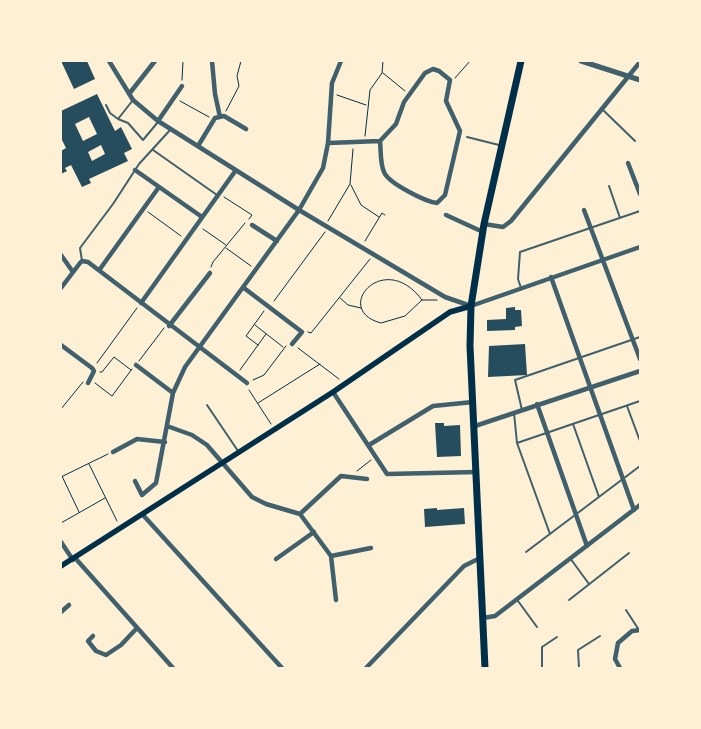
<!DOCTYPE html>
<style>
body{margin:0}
#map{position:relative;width:701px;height:729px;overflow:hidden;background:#fdf0d5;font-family:"Noto Sans",sans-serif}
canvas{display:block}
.frame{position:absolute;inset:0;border:62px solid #fdf0d5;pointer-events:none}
</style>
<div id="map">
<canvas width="701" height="729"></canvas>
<div class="frame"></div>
</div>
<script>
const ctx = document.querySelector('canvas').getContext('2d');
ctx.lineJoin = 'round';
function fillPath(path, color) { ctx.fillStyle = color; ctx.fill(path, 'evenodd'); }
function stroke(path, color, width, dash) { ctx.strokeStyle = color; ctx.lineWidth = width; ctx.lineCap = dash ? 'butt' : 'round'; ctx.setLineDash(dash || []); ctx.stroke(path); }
const building = new Path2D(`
 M61,61H87L95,79L74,89Z
 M97,94L115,131L121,127L132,149L124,153L128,161L89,179L91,183L82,187L71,165L65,168L67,171L61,174V151L66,148L61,138V111ZM89,117L97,134L83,141L75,124ZM101,145L105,154L92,161L88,152Z
 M515,307V310H521L522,326L515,327V330L487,331V320L506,319V308Z
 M525,344L527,375L488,377L489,346Z
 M435,423H444V426L460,425L461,456L437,457Z
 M437,508V510L464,508L465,524L425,527L424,509Z`);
const path = new Path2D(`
 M383,73L405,91
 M455,78L470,61
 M182,80L183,61
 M337,95L366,105
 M180,101L209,117
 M226,111L239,86L237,76L241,61
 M365,136L370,90L382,73L383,61
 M351,185L361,205L379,217
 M224,197L252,215L249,219
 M148,212L181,236
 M328,221L350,184L353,149
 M203,229L226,245
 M365,241L382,213L385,215
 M226,248L251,266
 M211,267L213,262L245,223
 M340,298L348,305L361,308
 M422,300C384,248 331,310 381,323L405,316L422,300H437
 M274,301L325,232
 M255,325L283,347
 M308,332L311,333L370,259
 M258,345L246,336L264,311
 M298,348L339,379
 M139,361L164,328
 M97,363L137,308
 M240,370L266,334
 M100,372H102L114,357L131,370
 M253,380L264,375L286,346
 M95,383L112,396L132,369
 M249,390L271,424
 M258,403L320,364
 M61,409L83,382
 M89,464L117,521
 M357,471L371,460
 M61,474L79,512
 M61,477L108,454
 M61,523L105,498`);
const service = new Path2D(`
 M133,100L118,119L128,123L143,140L158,122
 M106,105L110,113L118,119
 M602,109L635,141
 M467,137L499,145
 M153,150L217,195
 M609,186L620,218
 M82,261L80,248L113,204L139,164L171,129
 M521,288L518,279L520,252L640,211
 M207,405L238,451
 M627,406L640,441
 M522,410L515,380L640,337
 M514,413L517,443L640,401
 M573,424L599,497
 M517,443L550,534
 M526,552L640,466
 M570,558L589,584
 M569,600L629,553
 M518,601L537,627
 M626,610L639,630
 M542,668V647L557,637
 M579,668L578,650L600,636`);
const minor = new Path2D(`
 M109,61L133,100L158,121L299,210L445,297L471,306L640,247
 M212,61L215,94L220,117
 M129,94L155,61
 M158,121L182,86
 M328,143L380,141L396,124L404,102L417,84L425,73L433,69L439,71L450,80L446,101L460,131L445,195L437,203C426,202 388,183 384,172C380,163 381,151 380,141
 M198,146L215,118L224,116L246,129
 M628,163L640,194
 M135,170L202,217
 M584,210L640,359
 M446,215L483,232
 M484,224L503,227L511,221L640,62
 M252,225L277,241
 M61,255L73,272
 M100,269L159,187
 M551,277L634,510
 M61,288L80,263L82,261L88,262L247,383
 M244,288L302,332L292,344
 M141,303L236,170
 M169,326L210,273
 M61,345L92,368L94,371L88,383
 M136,365L173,393
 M333,392L387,474L477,472
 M537,404L587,546
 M167,426L192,435L207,445L252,497L266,504L300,514L331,556L336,600
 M475,426L640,371
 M369,445L433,406L473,402
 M113,452L137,439L165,442
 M135,481L142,495L156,483L173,393L185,367L299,210L323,168L328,143L332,83L341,61
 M300,514L341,476L367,479
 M143,515L282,668
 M61,542L73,560
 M331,556L371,548
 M76,559L173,668
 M276,559L314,532
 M61,612L69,605
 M483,618L495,616L640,505
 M93,636L88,641L96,651L106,655L121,645L137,628
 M366,668L464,566L480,558
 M620,668L615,659L618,643L632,631L640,630`);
const tertiary = new Path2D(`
 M581,61L640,80`);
const secondary = new Path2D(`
 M61,566L333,392L450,312L471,306`);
const trunk = new Path2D(`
 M485,668L470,346L471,306L484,224L521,61`);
fillPath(building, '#264d5e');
stroke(path, '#003049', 1);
stroke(service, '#3f606c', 2);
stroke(minor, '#3f606c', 4.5);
stroke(tertiary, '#3f606c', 5);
stroke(secondary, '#003049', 5.5);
stroke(trunk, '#003049', 7);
</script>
